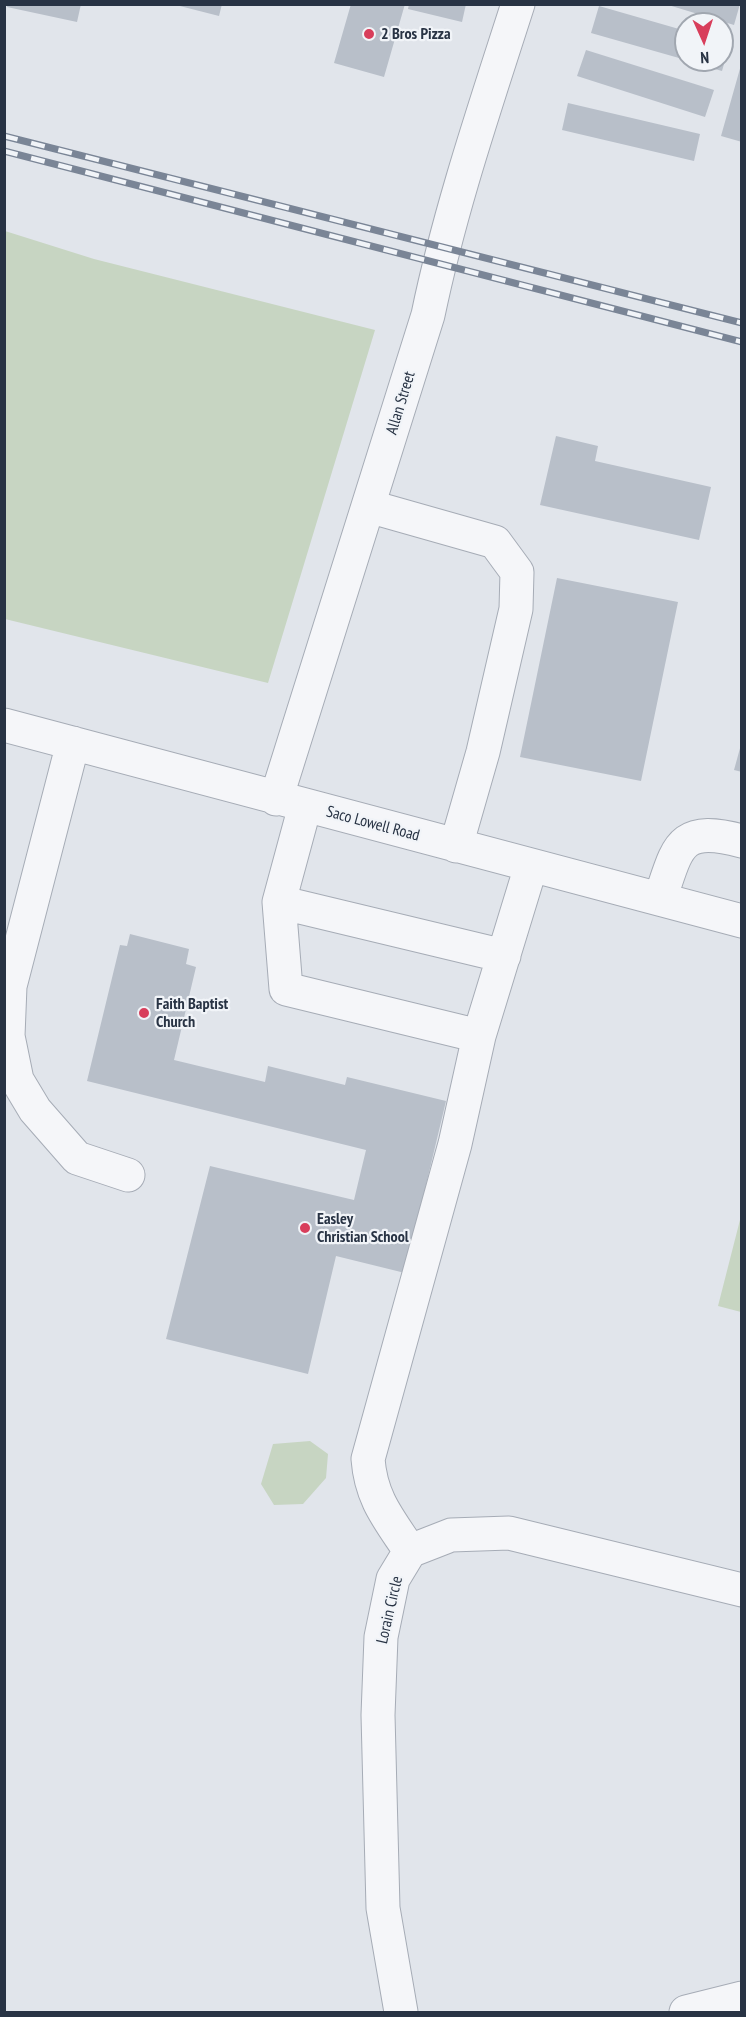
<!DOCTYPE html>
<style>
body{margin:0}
#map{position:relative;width:746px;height:2017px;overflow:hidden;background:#e1e5eb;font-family:"PT Sans Narrow",sans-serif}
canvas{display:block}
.frame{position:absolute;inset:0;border:6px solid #283344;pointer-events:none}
.north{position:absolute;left:674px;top:12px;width:60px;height:60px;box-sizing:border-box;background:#f1f4f8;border:2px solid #a1a7b0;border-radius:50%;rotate:177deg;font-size:16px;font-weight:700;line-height:24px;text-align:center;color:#283344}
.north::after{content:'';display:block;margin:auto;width:21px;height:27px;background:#d83e5b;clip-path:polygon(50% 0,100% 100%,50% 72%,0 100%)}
</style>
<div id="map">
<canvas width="746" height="2017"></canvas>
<div class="frame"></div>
<div class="north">N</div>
</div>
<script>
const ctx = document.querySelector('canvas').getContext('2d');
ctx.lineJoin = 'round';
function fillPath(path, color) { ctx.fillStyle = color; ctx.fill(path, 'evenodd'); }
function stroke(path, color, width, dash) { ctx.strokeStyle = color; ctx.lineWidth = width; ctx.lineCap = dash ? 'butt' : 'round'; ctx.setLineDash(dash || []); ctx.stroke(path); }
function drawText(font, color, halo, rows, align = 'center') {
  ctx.font = font + ' "PT Sans Narrow",sans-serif'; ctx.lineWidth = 4.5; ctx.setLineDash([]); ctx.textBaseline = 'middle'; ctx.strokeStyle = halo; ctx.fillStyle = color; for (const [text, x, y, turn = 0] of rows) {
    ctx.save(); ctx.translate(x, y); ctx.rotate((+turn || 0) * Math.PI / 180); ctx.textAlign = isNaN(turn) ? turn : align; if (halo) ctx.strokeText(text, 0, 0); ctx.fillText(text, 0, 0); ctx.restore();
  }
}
const green = new Path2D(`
 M5,231L94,259L375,330L268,683L5,619Z
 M741,1216V1312L718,1306Z
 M310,1441L328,1454L326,1478L303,1504L274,1505L261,1484L273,1444Z`);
const building = new Path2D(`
 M8,4H81L77,22L7,7Z
 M172,4H222L219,16Z
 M351,4H405L384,77L334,63Z
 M409,4H466L462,22L408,9Z
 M665,4H740L734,25Z
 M599,6L686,31V60L591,33Z
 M722,41L730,43L722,71L687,61L722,60Z
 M586,50L714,90L705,117L577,76Z
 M741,65H742V142L721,136Z
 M568,103L700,134L694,161L562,130Z
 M556,436L598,446L595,461L711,487L699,540L540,505Z
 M557,578L678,602L641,781L520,757Z
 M742,741V772L734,770Z
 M130,934L189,949L186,964L196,967L174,1060L265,1082L268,1066L345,1085L347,1077L446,1101L405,1273L336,1256L308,1374L166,1339L210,1166L354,1200L366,1150L87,1081L120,945L127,946Z`);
const minor = new Path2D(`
 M368,506L495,542L517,572L516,609L483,752L456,846
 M4,725L742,921
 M73,743L10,986L8,1036L17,1080L35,1110L77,1158L128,1175
 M276,799L428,315C450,209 485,107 518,4
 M305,806L279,902L286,989L479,1036L531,866
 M660,899C678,847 678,824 742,841
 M279,902L504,956
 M410,1551C389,1519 371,1499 368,1459L455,1144L479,1036
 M401,2012L383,1908L378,1715L381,1637L393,1579L410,1551L451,1535L509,1533L742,1590
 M686,2012L742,1998`);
const rail = new Path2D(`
 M4,136L742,323
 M4,151L742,342`);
const markers = [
 [369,34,6,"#d83e5b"],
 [144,1013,6,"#d83e5b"],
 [305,1228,6,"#d83e5b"]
];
const poiNames = [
 ["2 Bros Pizza",381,34],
 ["Faith Baptist",156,1004],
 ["Church",156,1022],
 ["Easley",317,1219],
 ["Christian School",317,1237]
];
const streetNames = [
 ["Allan Street",401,403,-73],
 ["Saco Lowell Road",373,824,15],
 ["Lorain Circle",390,1610,-77]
];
fillPath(green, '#c7d5c2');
fillPath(building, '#b8bfc9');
stroke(minor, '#a6acb6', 35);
stroke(minor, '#f5f6f9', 33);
stroke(rail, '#7a8596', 7);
stroke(rail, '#f1f4f8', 4.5, [14]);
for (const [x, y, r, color] of markers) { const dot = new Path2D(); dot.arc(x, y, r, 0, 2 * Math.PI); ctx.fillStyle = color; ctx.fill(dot); stroke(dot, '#f1f4f8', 2); }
drawText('bold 16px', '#283344', '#f1f4f8', poiNames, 'left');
drawText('16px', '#283344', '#f1f4f8', streetNames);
</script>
